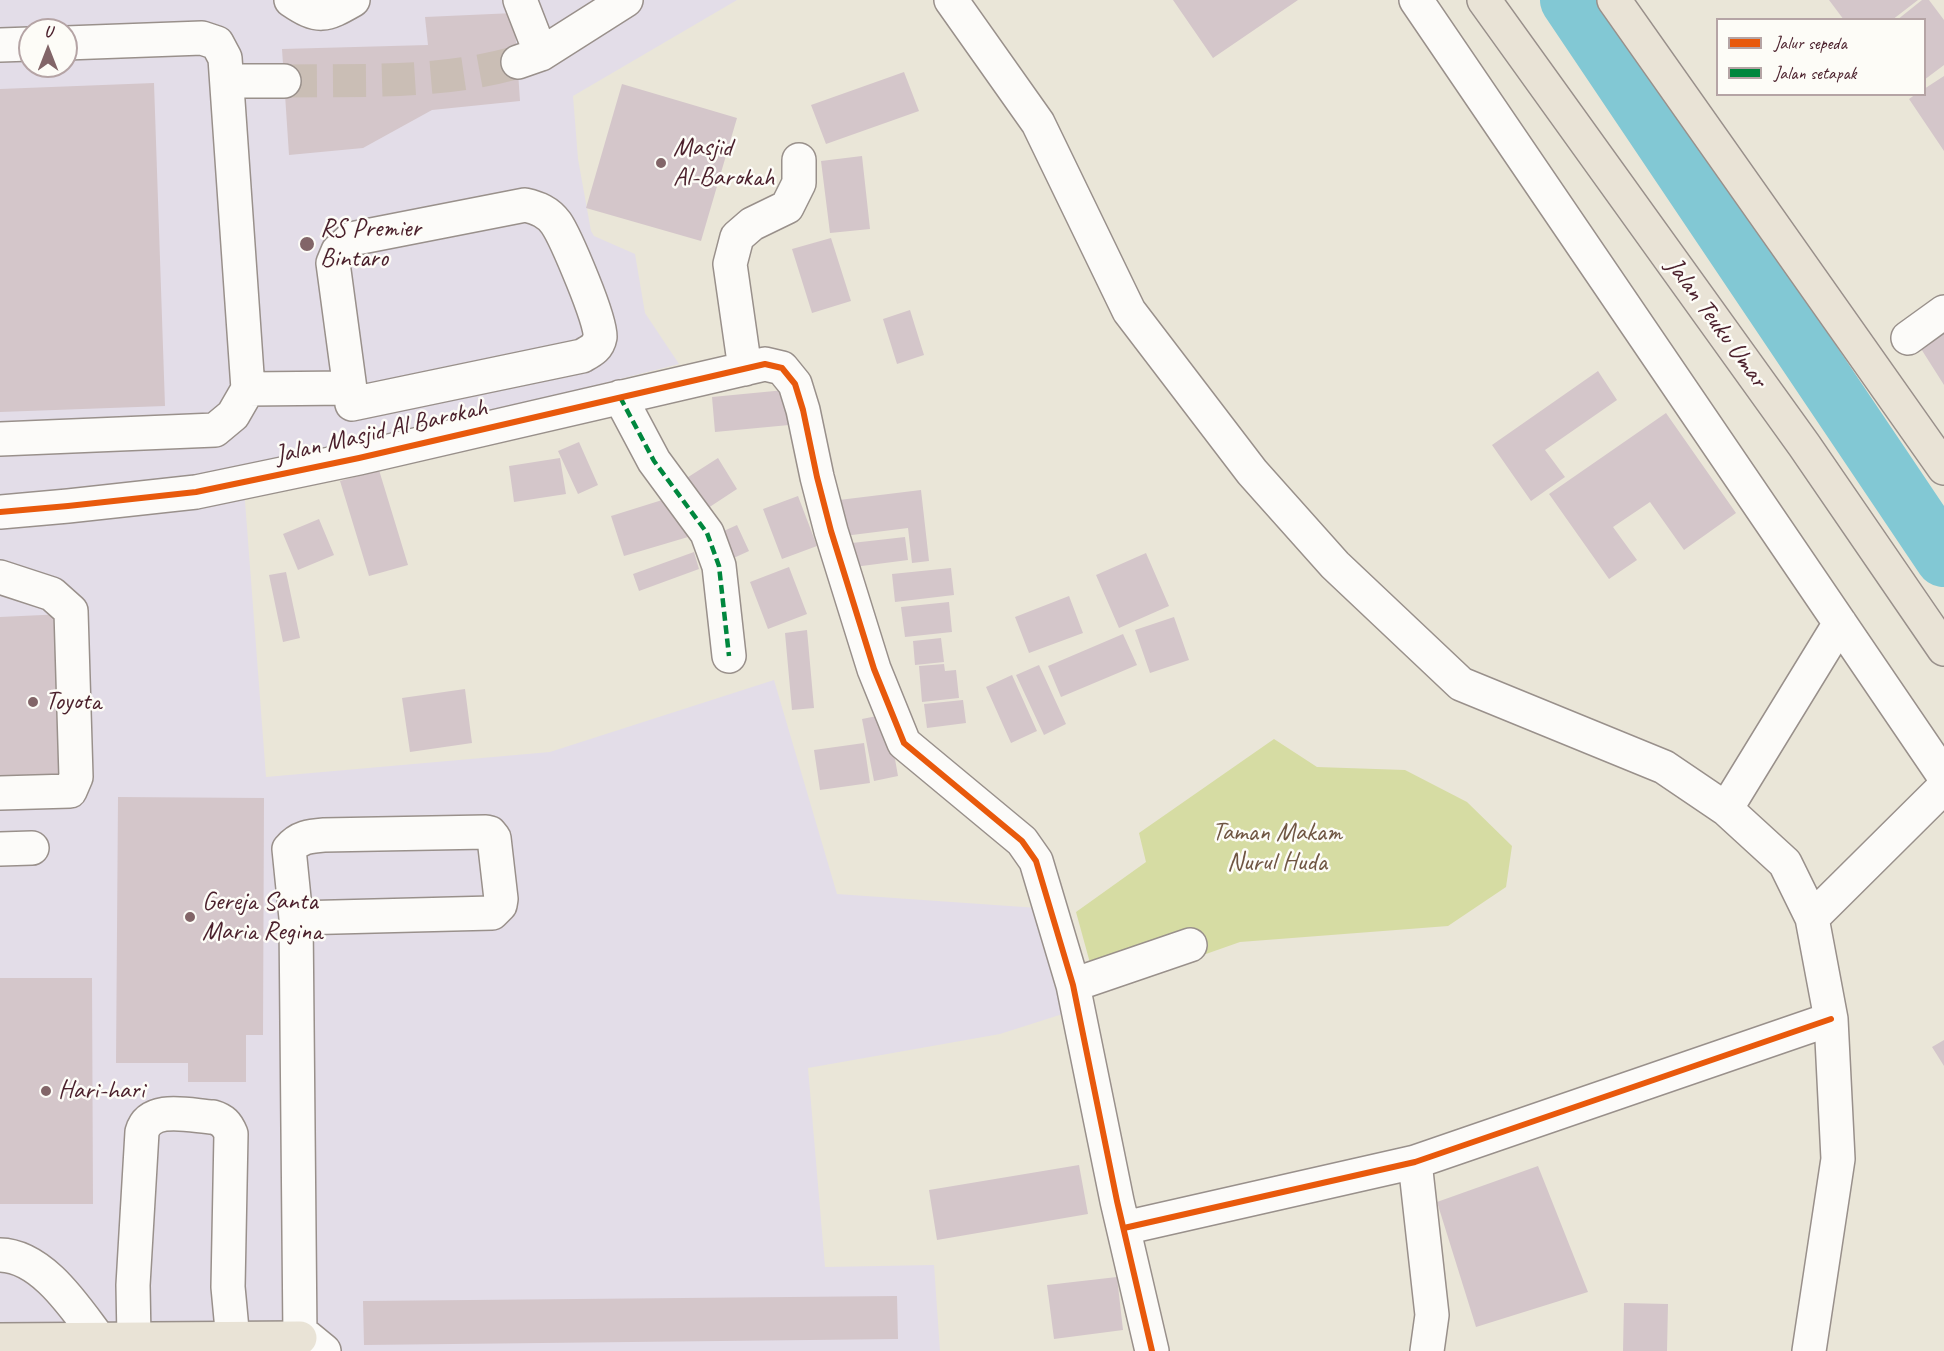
<!DOCTYPE html>
<style>
body{margin:0}
#map{position:relative;width:1944px;height:1351px;overflow:hidden;background:#eae6d8;font-family:Caveat,sans-serif}
canvas{display:block}
.legend{position:absolute;left:1716px;top:18px;width:210px;height:78px;box-sizing:border-box;background:#fdfcf7;border:2px solid #b5a4a5;margin:0;padding:8px 10px;list-style:none;font-size:18px;color:#4a1f2b}
.legend li{display:flex;align-items:center;gap:12px;height:30px}
.legend b{width:30px;border:2px solid #b5a4a5}
.north{position:absolute;left:18px;top:18px;width:60px;height:60px;box-sizing:border-box;background:#fdfcf7;border:2px solid #b5a4a5;border-radius:50%;rotate:0deg;font-size:16px;font-weight:700;line-height:24px;text-align:center;color:#4a1f2b}
.north::after{content:'';display:block;margin:auto;width:21px;height:27px;background:#826568;clip-path:polygon(50% 0,100% 100%,50% 72%,0 100%)}
</style>
<div id="map">
<canvas width="1944" height="1351"></canvas>
<ul class="legend">
<li><b style="height:8px;background:#e8590c"></b>Jalur sepeda</li>
<li><b style="height:8px;background:#00873e"></b>Jalan setapak</li>
</ul>
<div class="north">U</div>
</div>
<script>
const ctx = document.querySelector('canvas').getContext('2d');
ctx.lineJoin = 'round';
function fillPath(path, color) { ctx.fillStyle = color; ctx.fill(path, 'evenodd'); }
function stroke(path, color, width, dash) { ctx.strokeStyle = color; ctx.lineWidth = width; ctx.lineCap = dash ? 'butt' : 'round'; ctx.setLineDash(dash || []); ctx.stroke(path); }
function drawText(font, color, halo, rows, align = 'center') {
  ctx.font = font + ' Caveat,sans-serif'; ctx.lineWidth = 5; ctx.setLineDash([]); ctx.textBaseline = 'middle'; ctx.strokeStyle = halo; ctx.fillStyle = color; for (const [text, x, y, turn = 0] of rows) {
    ctx.save(); ctx.translate(x, y); ctx.rotate((+turn || 0) * Math.PI / 180); ctx.textAlign = isNaN(turn) ? turn : align; if (halo) ctx.strokeText(text, 0, 0); ctx.fillText(text, 0, 0); ctx.restore();
  }
}
const built = new Path2D(`
 M0,0H737L573,96L578,159L591,231L594,236L635,254L645,313L679,364L243,475L266,777L550,752L774,680L837,894L1038,908L1072,1011L1000,1034L808,1068L825,1267L934,1265L940,1351H0ZM30,30H66V66H30Z`);
const green = new Path2D(`
 M1274,739L1317,767L1405,770L1467,802L1512,846L1506,887L1448,926L1240,942L1098,992L1076,912L1146,862L1139,833Z`);
const river = new Path2D(`
 M1569,0L1944,558`);
const building = new Path2D(`
 M1173,0H1298L1213,58Z
 M1829,0H1918L1892,20H1844Z
 M1922,0H1929L1944,20V65L1924,80V20H1897Z
 M514,13L520,101L432,110L363,148L289,155L282,49L428,45L425,17Z
 M904,72L919,111L826,144L811,105Z
 M1944,76V151L1909,99L1916,94H1924V89Z
 M154,83L165,406L0,412V89Z
 M622,84L737,118L701,241L586,208Z
 M862,156L870,229L830,233L821,161Z
 M831,238L851,301L812,313L792,249Z
 M910,310L924,355L897,364L883,319Z
 M1944,328V385L1918,344Z
 M1598,371L1617,400L1545,450L1565,477L1531,501L1492,445Z
 M785,390L789,425L715,432L712,397Z
 M1666,413L1736,513L1684,550L1650,502L1613,527L1637,560L1609,579L1549,494Z
 M579,442L598,485L578,494L558,451Z
 M560,458L566,494L514,502L509,466Z
 M718,458L737,489L702,512L682,481Z
 M379,470L408,565L369,576L340,481Z
 M921,490L929,561L912,563L908,528L844,536L839,500Z
 M675,496L688,537L624,556L611,516Z
 M798,496L817,546L782,559L763,509Z
 M319,519L334,555L298,570L283,534Z
 M737,525L749,551L727,561L715,535Z
 M905,537L908,560L854,567L852,543Z
 M694,552L699,569L639,591L633,574Z
 M1146,553L1169,606L1119,628L1096,575Z
 M789,567L807,614L768,629L750,582Z
 M951,568L954,595L895,602L892,574Z
 M286,572L300,638L283,642L269,575Z
 M1069,596L1083,633L1029,653L1015,617Z
 M949,602L952,632L905,637L901,607Z
 M64,614L69,787L0,789V617Z
 M1174,617L1189,660L1150,673L1135,630Z
 M807,630L814,708L792,710L785,633Z
 M1123,634L1137,665L1061,697L1048,666Z
 M941,638L944,662L915,665L913,641Z
 M944,664L945,671L956,670L959,698L922,702L919,666Z
 M1039,665L1066,724L1044,735L1016,675Z
 M1012,675L1037,731L1011,743L986,687Z
 M465,689L472,743L410,752L402,698Z
 M963,700L966,723L927,728L924,704Z
 M887,714L898,776L874,781L862,719Z
 M864,743L870,783L820,790L814,750Z
 M118,797L264,798L263,1035H246V1082H188V1063H116Z
 M0,978H92L93,1204H0Z
 M1944,1040V1066L1932,1047Z
 M1079,1165L1088,1214L937,1240L929,1190Z
 M1538,1166L1588,1292L1476,1327L1437,1202Z
 M1117,1277L1123,1330L1054,1339L1047,1285Z
 M897,1296L898,1339L364,1345L363,1301Z
 M1624,1303L1668,1304L1667,1351H1623Z`);
const minorTunnel = new Path2D(`
 M284,81C362,80 442,84 518,62`);
const minor = new Path2D(`
 M291,0C319,19 325,16 353,0
 M520,0L541,54
 M951,0L1038,123L1129,311L1252,472L1335,565L1461,684L1664,767L1726,809L1785,863L1812,918L1831,1019L1838,1159L1809,1351
 M1416,0L1944,776
 M0,45L30,44
 M518,62L541,54L626,0
 M227,81H284
 M525,205C538,208 548,212 556,223C565,236 603,324 600,337C598,348 591,351 582,356L352,404L333,263L338,251L351,239Z
 M1908,338L1944,312
 M745,369L730,264L737,237L752,224L787,207L799,183V160
 M248,389L350,388
 M620,397L654,461L707,533L719,566L729,656
 M0,439L215,430L233,415L248,389L225,58L217,43L202,38L66,43
 M0,512L68,506L196,492L359,458L765,364L782,368L795,384L803,410L817,477L831,531L874,669L904,743L1022,841L1036,861L1073,985L1117,1201L1152,1351
 M0,577L52,594L71,611L76,777L70,791L0,793
 M1726,809L1840,623
 M0,849L32,848
 M296,918L492,913L500,905L501,899L494,838L490,833L486,832L324,835C310,836 299,837 289,849L296,918L300,1338L307,1337L324,1351
 M1812,918L1944,787
 M1073,985L1190,945
 M1415,1162L1432,1315L1427,1351
 M1124,1228L1415,1162L1831,1019
 M0,1255C43,1256 76,1309 99,1339
 M134,1339L133,1285L142,1132C150,1104 191,1116 213,1117C223,1120 227,1124 231,1134L228,1287L234,1351`);
const major = new Path2D(`
 M1484,0L1804,445L1944,649
 M1614,0L1944,468
 M0,1340L300,1338`);
const quiet = new Path2D(`
 M620,397L654,461L707,533L719,566L729,656`);
const cycleway = new Path2D(`
 M0,512L68,506L196,492L359,458L765,364L782,368L795,384L803,410L817,477L831,531L874,669L904,743L1022,841L1036,861L1073,985L1117,1201L1152,1351
 M1124,1228L1415,1162L1831,1019`);
const markers = [
 [661,163,6,"#826568"],
 [307,244,8,"#826568"],
 [33,702,6,"#826568"],
 [190,917,6,"#826568"],
 [46,1091,6,"#826568"]
];
const poiNames = [
 ["Masjid",673,148],
 ["Al-Barokah",673,178],
 ["RS Premier",320,229],
 ["Bintaro",320,259],
 ["Toyota",45,702],
 ["Gereja Santa",202,902],
 ["Maria Regina",202,932],
 ["Hari-hari",58,1091]
];
const streetNames = [
 ["Jalan Teuku Umar",1716,323,54],
 ["Jalan Masjid Al Barokah",381,432,-13]
];
const parkNames = [
 ["Taman Makam",1277,833],
 ["Nurul Huda",1277,863]
];
fillPath(built, '#e3dde8');
fillPath(green, '#d6dca3');
stroke(river, '#82c8d4', 58);
fillPath(building, '#d4c6ca');
stroke(minorTunnel, '#cabeb5', 33, [33, 16]);
stroke(minor, '#99908b', 36);
stroke(major, '#99908b', 36);
stroke(minor, '#fcfbf9', 33);
stroke(major, '#e9e3d6', 33);
stroke(quiet, '#00873e', 4.5, [9, 4.5]);
stroke(cycleway, '#e8590c', 6);
for (const [x, y, r, color] of markers) { const dot = new Path2D(); dot.arc(x, y, r, 0, 2 * Math.PI); ctx.fillStyle = color; ctx.fill(dot); stroke(dot, '#fdfcf7', 2); }
drawText('26px', '#4a1f2b', '#fdfcf7', poiNames, 'left');
drawText('26px', '#4a1f2b', '#fdfcf7', streetNames);
drawText('26px', '#6f5542', '#fdfcf7', parkNames);
</script>
